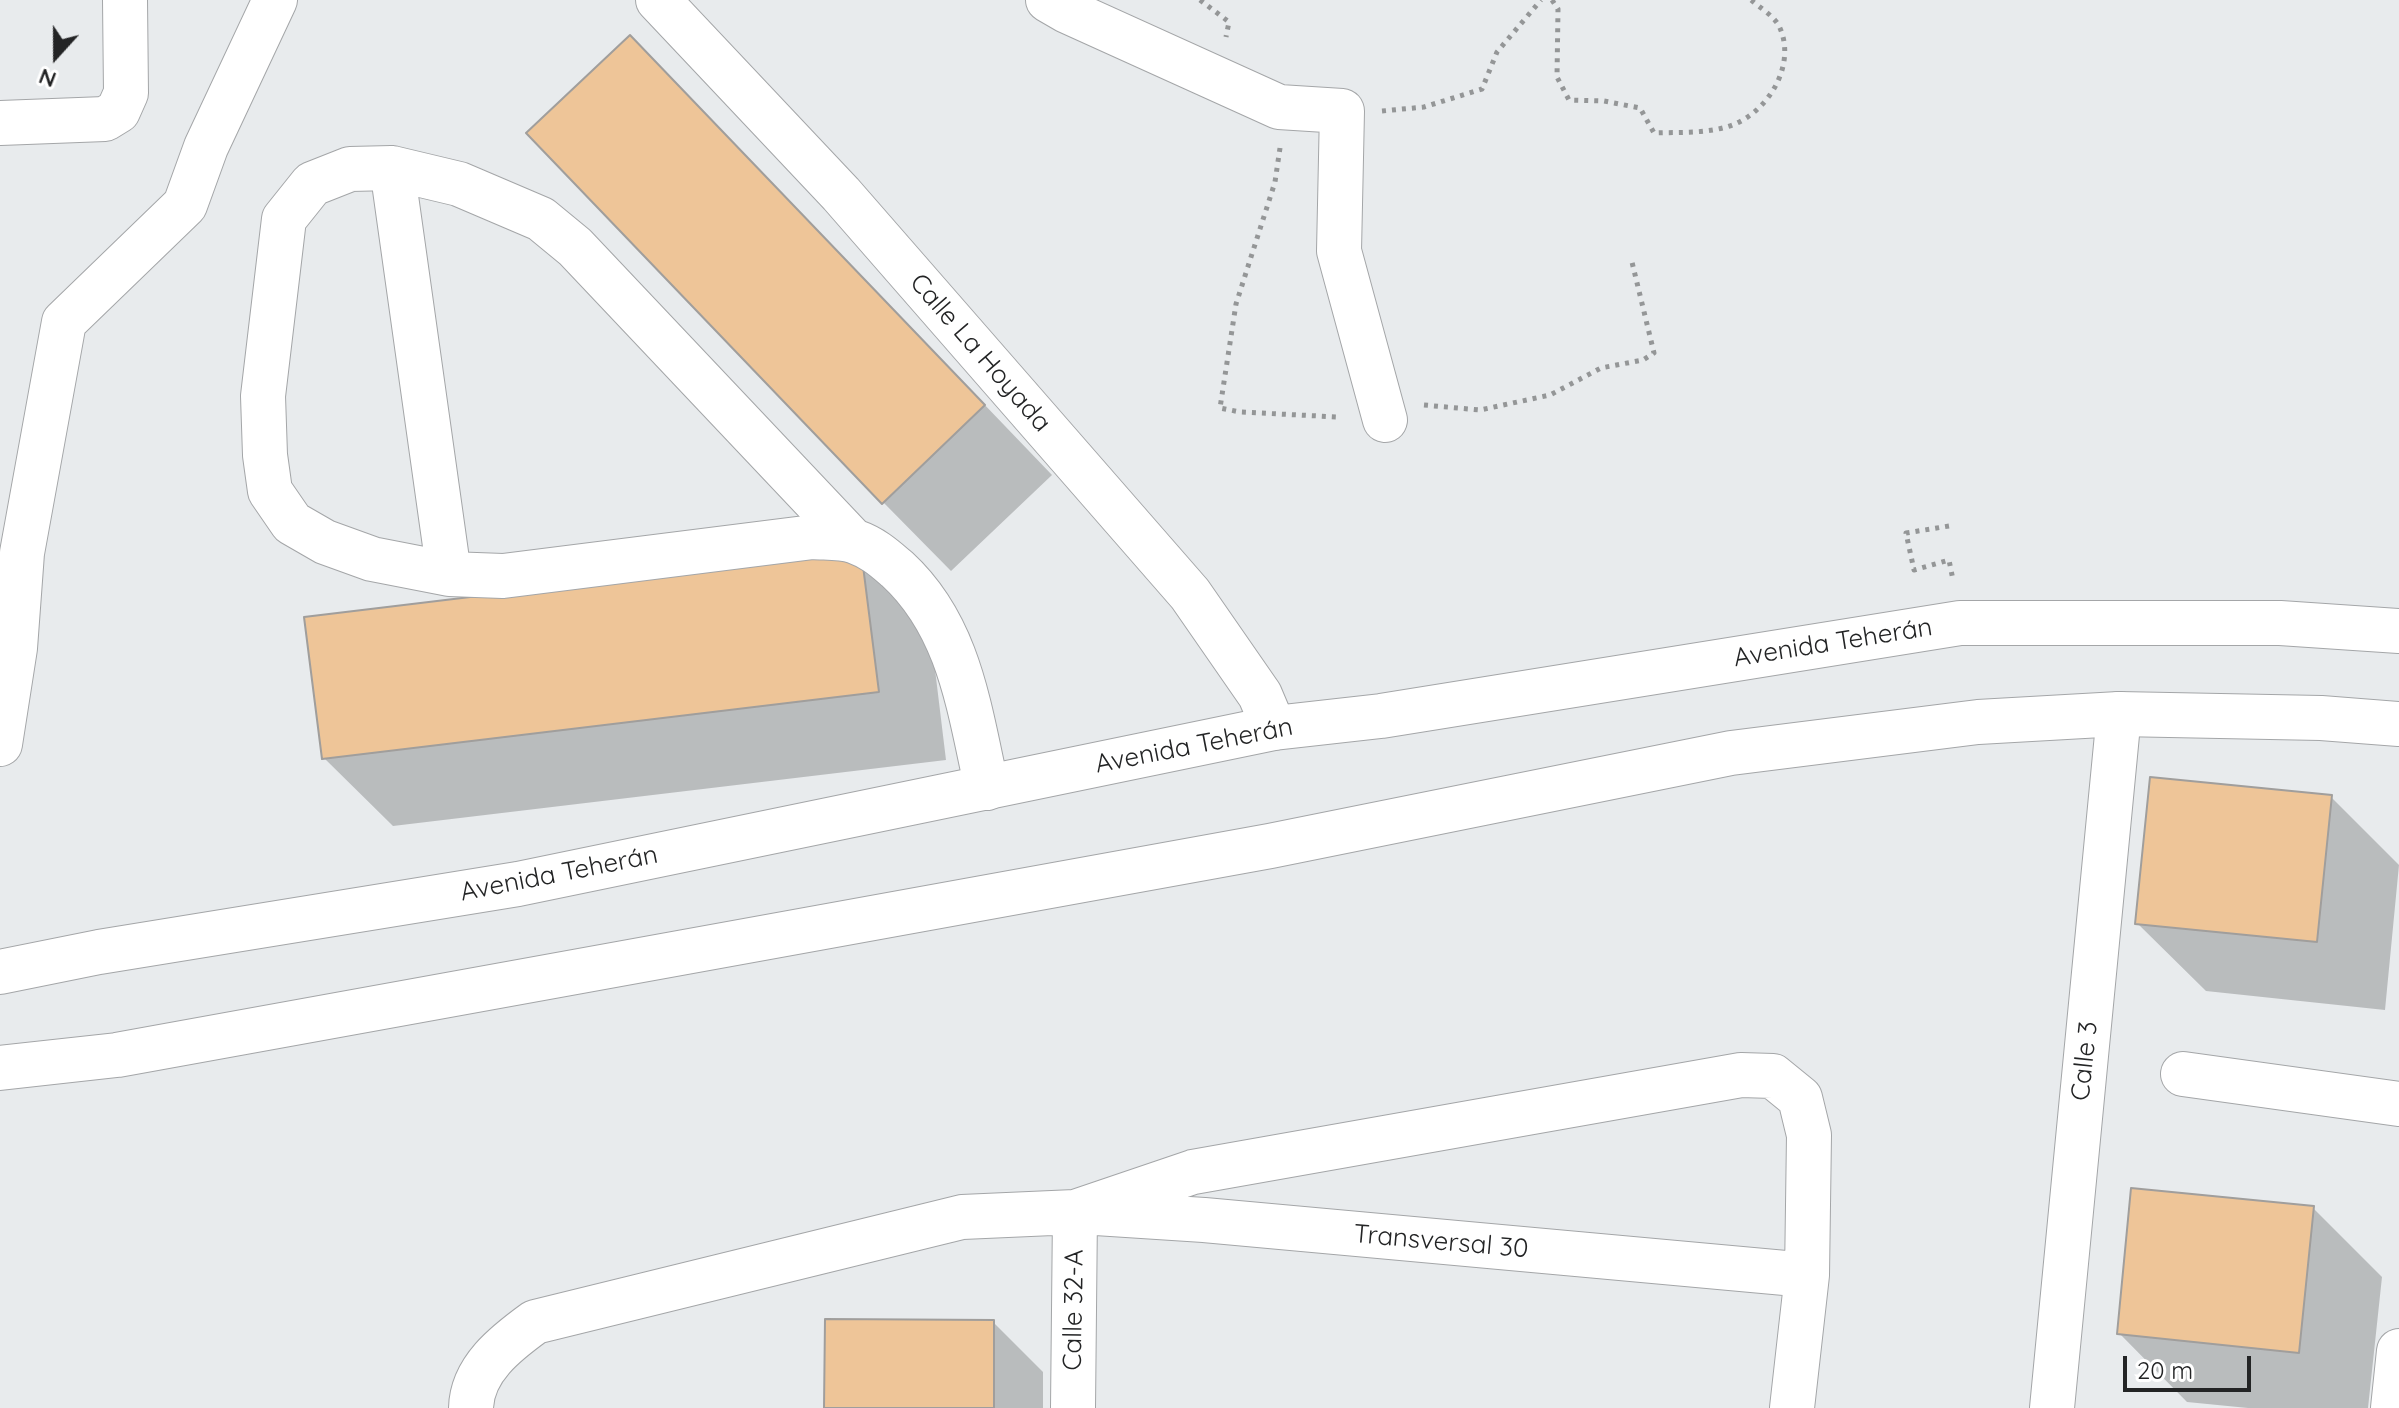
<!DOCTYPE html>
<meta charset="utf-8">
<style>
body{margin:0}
#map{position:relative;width:2399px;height:1408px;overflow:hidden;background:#e8ebed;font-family:Quicksand,sans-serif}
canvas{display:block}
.north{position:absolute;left:16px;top:16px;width:80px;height:80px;-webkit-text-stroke:6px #fff;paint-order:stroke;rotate:201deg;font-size:22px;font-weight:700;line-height:32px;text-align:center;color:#232425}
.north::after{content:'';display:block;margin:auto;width:28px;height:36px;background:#232425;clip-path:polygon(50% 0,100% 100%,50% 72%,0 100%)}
.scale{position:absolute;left:2123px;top:1356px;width:128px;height:36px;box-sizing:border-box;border:4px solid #232425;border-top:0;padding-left:10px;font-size:24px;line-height:28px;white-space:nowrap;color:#232425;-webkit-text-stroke:6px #fff;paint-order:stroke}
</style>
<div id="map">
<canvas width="2399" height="1408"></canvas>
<div class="north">N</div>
<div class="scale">20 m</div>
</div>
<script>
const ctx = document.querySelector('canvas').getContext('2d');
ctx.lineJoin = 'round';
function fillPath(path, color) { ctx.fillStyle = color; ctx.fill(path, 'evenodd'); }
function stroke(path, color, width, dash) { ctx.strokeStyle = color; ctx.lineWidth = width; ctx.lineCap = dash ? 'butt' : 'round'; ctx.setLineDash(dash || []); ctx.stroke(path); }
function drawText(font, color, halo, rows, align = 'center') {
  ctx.font = font + ' Quicksand,sans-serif'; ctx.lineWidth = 6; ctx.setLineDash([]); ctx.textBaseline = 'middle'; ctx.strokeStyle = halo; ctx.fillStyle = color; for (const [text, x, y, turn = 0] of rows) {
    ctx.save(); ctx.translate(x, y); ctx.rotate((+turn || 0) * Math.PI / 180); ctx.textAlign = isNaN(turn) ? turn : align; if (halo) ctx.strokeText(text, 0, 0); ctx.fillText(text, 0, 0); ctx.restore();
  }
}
const shadow = new Path2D(`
 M698,106L1052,475L951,571L883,502Z
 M860,552L929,620L946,760L393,826L324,758Z
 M2331,797L2399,865L2385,1010L2206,991L2137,923Z
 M2313,1208L2382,1277L2368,1408H2248L2187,1402L2119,1333Z
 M993,1322L1043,1372V1408H826Z`);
const building = new Path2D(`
 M630,35L985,405L882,504L526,133Z
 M861,550L879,692L322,759L304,617Z
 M2150,777L2332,795L2317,942L2135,924Z
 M2131,1188L2314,1206L2299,1353L2117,1334Z
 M825,1319L994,1320V1408H824Z`);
const path = new Path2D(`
 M1200,0L1229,22L1226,37
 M1552,0L1558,9L1557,77L1569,100L1604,101L1640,108L1654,133C1680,132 1711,134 1735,124C1770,109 1797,63 1779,26C1774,16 1759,7 1751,0
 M1382,111L1424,107L1482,89L1497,52L1541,0
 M1280,148L1275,182L1236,304L1220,408L1240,412L1338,417
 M1424,405L1480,410L1550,395L1601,368L1643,360L1654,353L1631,258
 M1949,526L1906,533L1914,570L1949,560L1953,580`);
const minor = new Path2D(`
 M658,0L841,194L1190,594L1260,695L1274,728
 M1048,0L1067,11L1279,107L1342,111L1339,251L1385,420
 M0,123L105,119L118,111L126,93L125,0
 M392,168L449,574
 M853,541L575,247L541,219L459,184L392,168L350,169L312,184L284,219L263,396L265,455L270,491L292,523L325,542L372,559L449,574L503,576L813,537C827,538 844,537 856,542C873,548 884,558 897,569C960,627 969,709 987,788
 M0,744L15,648L22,553L64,322L185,205L206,147L275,0
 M2183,1074L2399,1104
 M1096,1213L1204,1220L1807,1275
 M471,1408C472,1369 506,1343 535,1322L962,1217L1075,1212L1193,1172L1741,1075L1773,1076L1800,1098L1809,1135L1807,1275L1792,1408
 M1073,1408L1075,1212
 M2052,1408L2119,714
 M2393,1408L2399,1351`);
const major = new Path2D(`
 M0,972L99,952L518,884L1274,728L1381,716L1960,623H2280L2399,631
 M0,1068L117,1055L1270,846L1731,753L1978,722L2119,714L2321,718L2399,724`);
const streetNames = [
 ["Calle La Hoyada",980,353,49],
 ["Avenida Teherán",1833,643,-9],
 ["Avenida Teherán",1194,746,-11],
 ["Avenida Teherán",559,874,-11],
 ["Calle 3",2085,1061,-84],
 ["Transversal 30",1441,1242,5],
 ["Calle 32-A",1074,1310,-89]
];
fillPath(shadow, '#0003');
fillPath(building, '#eec598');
stroke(building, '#a09e9c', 2);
stroke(minor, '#a4a6a8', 46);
stroke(major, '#a4a6a8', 46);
stroke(path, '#949697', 5, [4, 6]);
stroke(minor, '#fff', 44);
stroke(major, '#fff', 44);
drawText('26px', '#232425', '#fff', streetNames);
</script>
